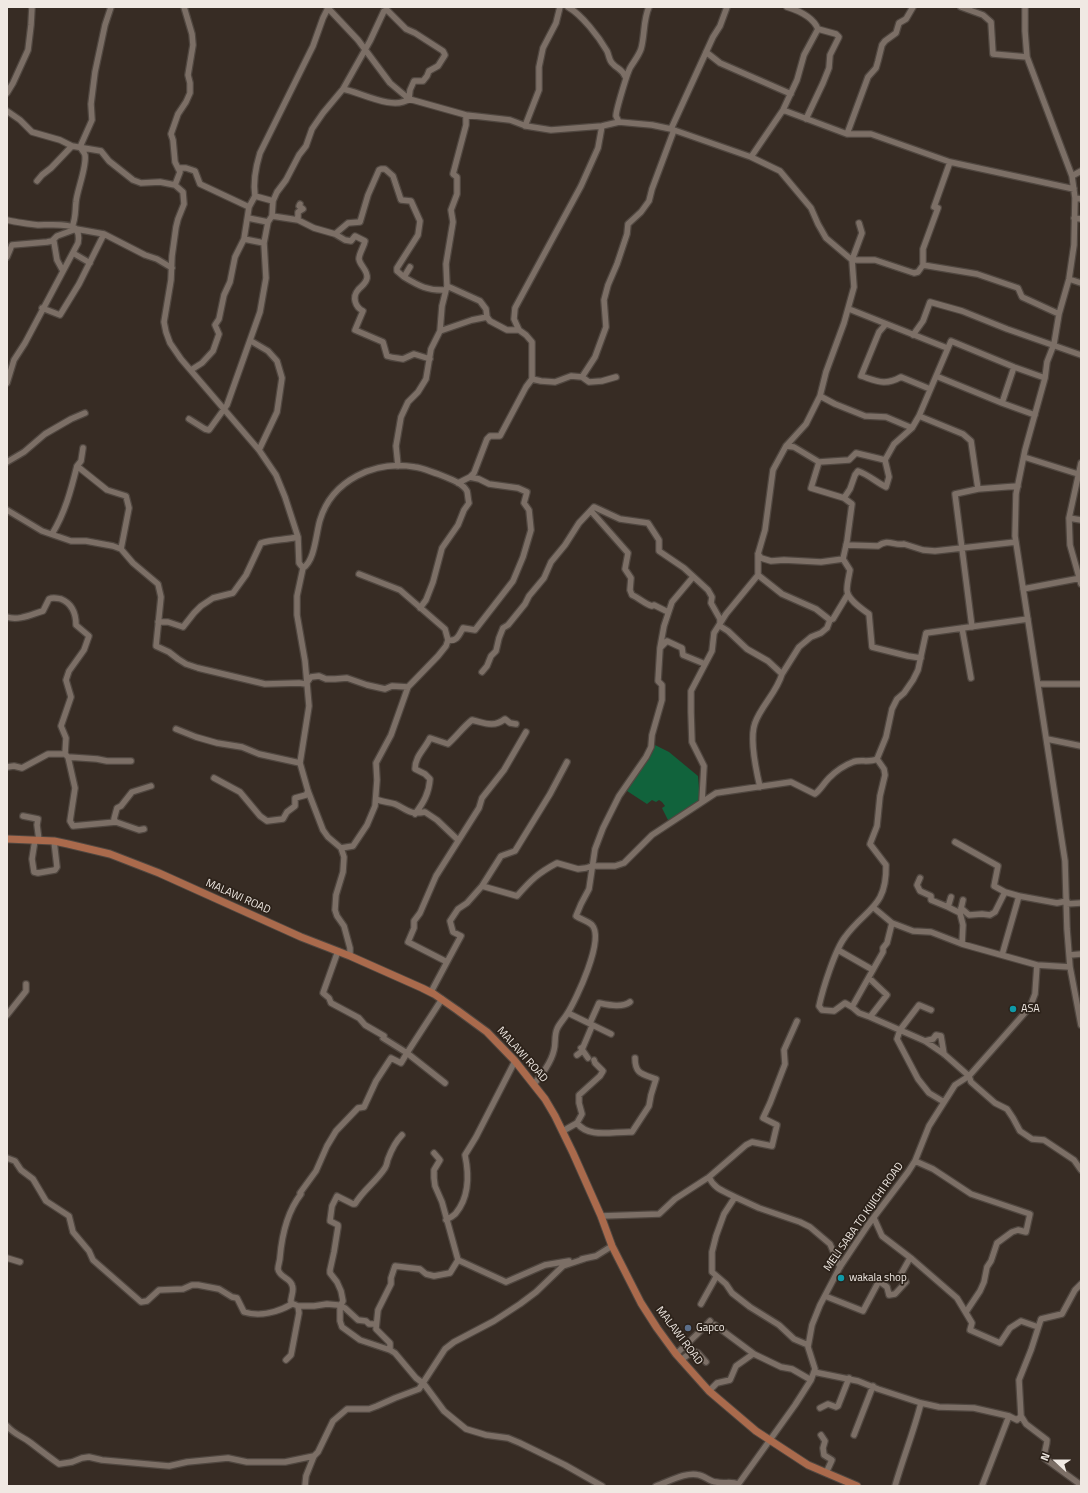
<!DOCTYPE html>
<html>
<head>
<meta charset="utf-8">
<style>
	body { margin:0 }
	#map { position:relative; width:1088px; height:1493px; overflow:hidden; background:#372c24; font-family:"Titillium Web",sans-serif }
	canvas { display:block }
	.frame { position:absolute; inset:0; border:8px solid #f0e9e3; pointer-events:none }
	.north { position:absolute; left:1036px; top:1441px; width:40px; height:40px; -webkit-text-stroke:3px #2c221a; paint-order:stroke; rotate:291deg; font-size:11px; font-weight:700; line-height:16px; text-align:center; color:#f0e9e3 }
	.north::after { content:''; display:block; margin:auto; width:14px; height:18px; background:#f0e9e3; clip-path:polygon(50% 0,100% 100%,50% 72%,0 100%) }
</style>
</head>
<body>
<div id="map">
<canvas width="1088" height="1493"></canvas>
<div class="frame"></div>
<div class="north">N</div>
</div>
<script>
const c = document.querySelector('canvas').getContext('2d');
c.lineJoin = 'round';
function fillPath(path, color) {
  c.fillStyle = color;
  c.fill(path, 'evenodd');
}
function strokePath(path, color, width, dash) {
  c.strokeStyle = color;
  c.lineWidth = width;
  c.lineCap = dash ? 'butt' : 'round';
  c.setLineDash(dash || []);
  c.stroke(path);
}
function write(font, color, halo, rows, align = 'center') {
  c.font = font + ' "Titillium Web",sans-serif';
  c.lineWidth = 3.5;
  c.setLineDash([]);
  c.textBaseline = 'middle';
  c.strokeStyle = halo;
  c.fillStyle = color;
  for (const [text, x, y, turn = 0] of rows) {
    c.save();
    c.translate(x, y);
    c.rotate((+turn || 0) * Math.PI / 180);
    c.textAlign = isNaN(turn) ? turn : align;
    if (halo) c.strokeText(text, 0, 0);
    c.fillText(text, 0, 0);
    c.restore();
  }
}
fillPath(new Path2D(`
	M655,745L669,752L698,776L700,800L669,822L662,808L665,806L662,802L659,800L656,802L652,800L647,804L624,789Z`), '#11633c');
const minor = new Path2D(`
	M327,7L358,40L390,83L409,99L466,115L510,120L526,126L551,130L602,126L619,122L652,125L671,129L751,157L783,110L797,80L804,55L818,29C813,17 800,11 787,7
	M568,7C582,15 599,37 607,51C609,55 609,60 612,63C618,70 622,68 626,78
	M961,7L983,15L991,22L993,54L1027,57
	M1025,7V31L1027,57L1072,176L1075,198L1074,245L1069,279L1059,314L1054,344L1047,362L1045,378L1025,450L1016,494L1015,536L1065,861L1067,929L1070,967L1081,1025
	M706,52L720,63L791,94
	M7,93L13,83L28,50L31,25L32,7
	M783,110L847,134L868,77L876,68L878,61L882,45L885,41L896,33L899,23L906,19L913,7
	M7,111L20,120L32,132L60,140L72,146L101,151L109,161L133,180L141,183L160,182L175,185L183,192L184,204L178,219L176,227L172,256L171,280L164,322L166,332L170,343L181,359L259,450L276,475L285,497L298,537L299,563L303,568L297,596V615L305,661L309,706L300,763L308,791L323,830L328,837L341,848L344,857L343,872L336,895L335,910L337,916L344,926L350,948V956
	M806,119L823,83L829,68L830,55L839,37L836,34L818,29
	M619,122C618,120 617,118 616,116C616,110 627,74 630,68C634,61 638,57 641,49C645,35 643,20 649,7
	M525,126L539,90V67L543,48L556,23L560,7
	M671,129L713,37L720,26L727,7
	M847,134H871L950,162L1074,189
	M751,157L780,171L811,208L818,224L826,238L852,260H875L914,273L918,272L923,265
	M950,162L934,207L938,208L923,249V265L977,274L1018,288L1022,297L1059,314
	M178,168H186L195,171L200,184L249,207L255,196
	M1072,176L1081,171
	M37,181L42,175L51,168L72,146
	M175,185L180,172L175,162L173,140L171,134L178,114L186,102L190,93V83L188,75L193,45L192,34L184,7
	M1075,198L1081,199
	M273,201L277,192L286,180L299,155L306,146L312,129L323,113L343,89L370,41L384,11L387,10L406,29L415,33L443,51L445,55L438,66L429,71L427,76L423,81H414L410,90L409,99C393,111 360,92 343,89
	M272,216L298,220L314,228L335,234L345,240L351,241L355,236L365,241C364,247 359,253 359,259C360,266 368,270 367,278C366,284 361,286 358,290C352,297 355,307 363,311L355,330L383,342L387,356C393,358 397,358 403,359L414,354L430,359
	M248,218L268,222
	M1074,218L1081,219
	M7,220C14,222 30,224 38,225C47,225 68,223 75,228C79,232 79,238 78,243L25,343L14,360L7,383
	M298,220V212L303,209L299,206L300,204
	M72,227C76,218 75,211 76,202C77,190 87,167 85,155C84,152 81,149 80,147L92,120L91,104L95,72L105,25L111,7
	M335,234L348,223L360,222L368,195L379,170L381,169H385L393,176L401,200L411,201L420,221L418,235L397,268V271L404,277L410,267
	M244,239L249,207
	M52,241L54,242L57,260L63,271
	M73,253L90,263
	M7,257L12,245L47,242L52,241L57,236L76,229L104,234L145,255L157,259L172,268
	M404,277C419,286 428,291 446,290
	M1069,279L1081,283
	M447,286L480,301L486,309L487,317L490,321L507,330H519L526,335L532,342V379L541,381L555,382L571,376L582,377L589,382L602,381L616,377
	M42,308L60,315L79,284L104,234
	M849,309L947,348
	M886,324L879,332L861,376C877,381 885,386 901,377L930,389
	M519,330L514,319L515,308L581,186L598,148L602,126
	M440,331L472,320L487,317
	M913,335L923,321L930,302L962,311L1007,329L1081,355
	M251,341L268,351L277,361L282,378L277,412L259,450
	M191,370L202,363L213,351L219,334L215,325L219,319L224,295L230,282L235,257L244,239L264,243
	M936,376L1002,403L1035,415
	M582,377L595,357L606,327L604,300L608,285L617,264L627,234L628,224L641,212L649,201L652,189L674,130
	M820,396L835,404L865,416L886,417L912,428
	M1002,403L1014,367
	M189,419L205,429L209,430L227,405L260,312L266,278L264,243L268,222L272,216L273,201L255,196C253,182 256,166 260,153L313,46L323,18L328,8
	M786,446L794,447L819,462L811,488L844,498L852,504L847,541L843,559L850,570C849,576 847,583 847,590C847,599 862,609 869,614L872,647L908,656L921,658
	M1024,457L1078,474
	M7,462L24,452L45,434L71,419L85,413
	M819,462L849,460L856,453L885,460L894,444L912,428L919,416
	M1081,463L1069,518L1070,545L1081,584
	M77,466L107,490L126,496L129,508L121,549L133,563L158,584L161,597L156,646L169,652L178,659L186,664L198,668L265,684L299,683L306,684L311,677L319,676L326,679H335L347,678L367,685L385,689L392,686L408,687
	M398,466L396,446L401,417L408,402L418,392L426,379L431,349L440,331L442,306L447,286L446,264L453,222L451,210L457,194V177L453,174L466,125V115
	M470,477L474,473L487,439L490,436H500L526,387L532,379
	M978,489L971,441L963,434L919,416L951,341L1014,367L1045,378
	M844,498L850,489L855,475L858,471C869,475 876,482 886,487L889,477L885,460
	M7,510L42,531L71,541H86L113,546L121,549
	M591,511L628,553L625,569L631,578L630,590L632,595C639,598 645,604 652,606L654,605L668,612
	M1069,518L1081,520
	M52,534C65,513 71,490 77,466L81,461L83,448
	M846,545L878,546C888,538 894,546 904,544L923,550L935,551L1016,542
	M758,554L761,558L771,561L784,560L821,562L843,559
	M303,568C315,561 316,533 320,520C332,480 375,460 415,467C423,468 431,472 438,474C447,478 462,482 467,491C468,495 468,500 469,503L464,510L458,525L442,548L433,582L426,600L420,608
	M359,574L400,590L445,629L448,640
	M758,575L782,594L816,609L830,620
	M1023,589L1081,578
	M7,617C19,621 32,614 43,611L49,599C53,597 56,598 61,599C73,604 76,614 76,625L89,636L84,650L69,671L66,680L71,697L61,726L66,738L65,754
	M158,622H168L183,627L194,613L201,606L213,598L233,593L246,575L261,543C273,539 285,540 298,537
	M972,627L955,494L978,489L1018,486
	M962,628L971,678
	M660,648L664,626L672,602L693,577
	M482,672L487,666L491,656L496,651L499,638L503,628L508,625L525,604L529,596L544,578L551,562L565,545L579,523L594,507L620,519L648,523L659,540V551L684,568L708,590L712,597L711,603L720,619V626L728,631L747,649L768,661L782,674L799,647L811,637L821,633L827,628L830,620L833,619L848,594
	M1038,684H1081
	M176,729L196,737L217,743L242,747L259,754L300,763
	M1047,739L1081,746
	M68,757L97,759L107,761H131
	M7,767L14,766L22,768L48,754H65L68,757L75,788L70,821L73,826L116,822L139,830L144,829
	M214,778L240,792L260,816L267,821L283,819L287,812L295,806V798L306,795L308,791
	M760,787C756,770 749,739 755,723C761,706 777,692 782,674
	M376,799C382,802 388,802 395,804C408,810 409,815 425,812L437,820L458,840
	M702,801L704,766L692,742L691,712V691L712,651L714,633L726,614L758,575V554L765,530L773,470L786,446L806,424L820,396L826,372L844,323L854,287L852,260L862,233L859,223
	M415,814C424,802 429,793 430,779L425,774L415,769C415,756 425,749 430,738L448,744C457,736 463,727 472,720C485,723 493,728 505,719L510,723L516,724
	M23,816L38,819L37,825L39,840
	M116,822L114,819L117,808L121,806L132,792L151,786
	M35,840L32,859L34,872L38,873L55,870L57,867L54,841
	M955,842L998,866L994,886L1005,892L1019,896L1002,955
	M341,848L353,846L367,825L375,806L377,780L376,763L391,735L408,687L438,656L446,646L448,640C457,642 459,635 463,628L475,630L513,581L523,557L531,530L529,510L524,503L527,492L518,488L489,484L479,479L470,477L458,483
	M920,878L917,885L920,891L931,896V900L948,907
	M482,886L517,896C531,880 538,873 557,863L578,869L586,868L592,866H615L624,863L652,835L716,793L791,782L815,794C821,789 824,783 829,778C835,772 845,765 853,762C860,759 869,763 877,759
	M1019,896L1057,903L1067,901
	M951,897L948,907L960,913
	M1066,904L1081,903
	M874,908L892,923L913,931L931,932L962,944L1037,965L1070,967
	M961,908L969,915L982,914L990,915L995,912L1005,892
	M962,944L963,925L960,913L963,900
	M838,950L873,970
	M1070,955L1081,954
	M447,962L461,936L453,932L450,921L458,909L467,903L482,886L501,856L515,851L550,794L567,762
	M869,978L887,995L870,1017L859,1013L852,1007L845,1003L834,1011L822,1010L819,1006C823,988 835,950 845,937C866,908 887,908 886,865L870,844L877,826L880,796L885,775L884,769L877,759L886,737L892,709L897,699L904,693L913,680L918,670L926,633L1028,619
	M431,992L447,962L408,942L414,928V921L420,913L436,876L479,808L482,798L504,770L526,732
	M442,999L407,1053L445,1083
	M852,1007L883,952V948L887,943L892,923
	M931,1010L919,1005L900,1030L897,1039L918,1079L929,1093L944,1102
	M568,1013L611,1034
	M7,1015L26,991V984
	M870,1017L925,1041L944,1054L969,1076L971,1082L995,1103L1007,1109L1013,1118L1020,1131L1032,1139L1044,1140L1074,1160L1081,1170
	M590,1023L599,1003C609,1005 622,1008 630,1002
	M925,1041L933,1039L936,1035L941,1036L944,1054
	M581,1048L588,1058
	M577,1055L581,1052L592,1026
	M534,1084C542,1074 551,1063 554,1050C556,1043 554,1036 557,1029C559,1024 564,1019 567,1014C576,1000 605,939 592,925C588,921 580,919 576,916L581,904L589,889L595,849L603,828L619,796L646,757L651,747L652,735L662,700V685L658,681L660,648L667,641L682,648L683,655L705,664
	M577,1123L582,1114L579,1103V1095L600,1076L603,1071L595,1063L594,1060
	M563,1131L577,1123C589,1139 614,1131 632,1132L649,1106L651,1095L656,1079C642,1074 635,1074 635,1058
	M402,1135C396,1141 391,1151 388,1159C387,1162 387,1165 385,1168C376,1182 363,1190 355,1204H353L337,1196L332,1206L330,1221L338,1225V1227L334,1252L330,1270V1273L337,1282L341,1291L343,1301L340,1306V1321L342,1327L360,1340L390,1350L395,1353L416,1378L424,1384L444,1411L466,1429L486,1435L508,1438L520,1443L565,1465L602,1486
	M434,1153L440,1160L434,1170V1178L435,1186L442,1202L458,1260L506,1282L545,1265L569,1261
	M7,1158L15,1161L21,1170L33,1179L46,1201L69,1216L73,1232L89,1251L93,1260L141,1302L147,1301L159,1290L183,1289L192,1285H198L219,1289L232,1297L237,1298L244,1312C260,1317 278,1312 292,1304
	M915,1161L933,1169L971,1194L1030,1214L1026,1232L1018,1230L1012,1232L997,1243L991,1261L987,1267L984,1282L980,1291L966,1312
	M709,1177C714,1189 724,1191 735,1197L724,1214L716,1236L712,1252V1272L726,1284L732,1293L750,1307L779,1325L794,1339L808,1345
	M735,1197L759,1208L800,1222L810,1227L830,1244L840,1267
	M601,1216L659,1214L675,1199L709,1177L746,1145L752,1142L772,1146L777,1125L763,1118L770,1103L785,1064L784,1050L797,1021
	M874,1218L882,1236L912,1259L957,1298L972,1323L970,1330L1000,1343L1010,1328L1021,1321L1038,1327
	M446,1220C449,1218 454,1216 456,1213C469,1197 469,1174 465,1155L476,1137L515,1061
	M7,1258L20,1262
	M582,1259L596,1256L612,1246
	M825,1296L863,1311L879,1281L887,1287L889,1295L895,1294L906,1282L901,1274L910,1258
	M701,1304L716,1277
	M298,1306H314L327,1304L338,1305L345,1308L358,1320L366,1321L369,1324H376
	M715,1325L754,1354L781,1367L792,1369L811,1380
	M390,1350V1343L376,1329L378,1310L391,1284V1278L395,1266L420,1269L426,1274L434,1276L450,1273L458,1260
	M676,1354C688,1343 699,1333 710,1321
	M286,1360L291,1355L292,1350L299,1313L298,1306L291,1303C290,1297 295,1291 292,1285C290,1278 279,1277 278,1269C278,1265 280,1261 280,1257C282,1234 287,1212 301,1194L300,1193L316,1171L327,1146L336,1131L358,1108L364,1107L376,1081L391,1058L401,1063L407,1053L383,1038L384,1036L365,1025L359,1018L331,1003L329,998L323,993L338,951
	M681,1360L693,1351L698,1353L706,1362
	M814,1372L858,1381L878,1389L921,1403L939,1407L974,1408L1009,1416L1017,1420L1021,1416L1026,1424L1047,1440C1047,1446 1044,1451 1044,1458L1081,1485
	M709,1391L717,1383L730,1380L736,1366L753,1354
	M820,1408L828,1404L836,1407L838,1406L849,1378
	M1021,1416L1019,1380L1031,1350L1041,1319L1062,1314L1075,1290L1081,1284
	M7,1426C15,1435 22,1436 31,1443C40,1450 49,1457 59,1464L72,1462L82,1458L89,1457L102,1460L169,1466L187,1462L228,1458L247,1462H285L314,1456
	M821,1435L825,1441L823,1448L824,1455L832,1460L826,1473
	M854,1435L873,1386
	M305,1486L306,1476L314,1456L318,1452L333,1421L347,1409H369L377,1406L395,1398L419,1389L445,1349L454,1342L494,1321L520,1304L536,1292L563,1266L584,1259
	M656,1486C668,1482 687,1471 699,1475C705,1476 710,1482 716,1482C724,1484 731,1481 738,1484
	M737,1486L795,1405L811,1380L815,1369L808,1347L812,1325L820,1305L840,1267L868,1225L908,1172L915,1161L929,1126L955,1085L969,1076L1030,1007L1035,994L1037,965
	M895,1486C903,1458 914,1431 921,1403
	M982,1486L1009,1416`);
const major = new Path2D(`
	M7,839L54,841L68,844L110,854L159,873L301,937L350,956L422,988L434,994L457,1010L487,1032L515,1061L545,1099L555,1116L573,1153L601,1216L612,1246L641,1303L657,1328L676,1354L709,1391L756,1431L808,1465L857,1486`);
strokePath(minor, '#504740', 8);
strokePath(major, '#504740', 9);
strokePath(minor, '#7c6f66', 5.5);
strokePath(major, '#aa6a4c', 7);
for (const [x, y, r, color] of [
	[1013,1009,4,"#0f9aa8"],
	[841,1278,4,"#0f9aa8"],
	[688,1328,4,"#5c6f8a"]
]) {
  const dot = new Path2D();
  dot.arc(x, y, r, 0, 2 * Math.PI);
  c.fillStyle = color;
  c.fill(dot);
  strokePath(dot, '#2c221a', 1.5);
}
write('11px', '#f0e9e3', '#2c221a', [
	["MALAWI ROAD",238,897,24],
	["MALAWI ROAD",522,1055,48],
	["MELI SABA TO KIJICHI ROAD",864,1217,-55],
	["MALAWI ROAD",679,1336,53]
]);
write('11px', '#f0e9e3', '#2c221a', [
	["ASA",1021,1009],
	["wakala shop",849,1278],
	["Gapco",696,1328]
], 'left');
</script>
</body>
</html>
